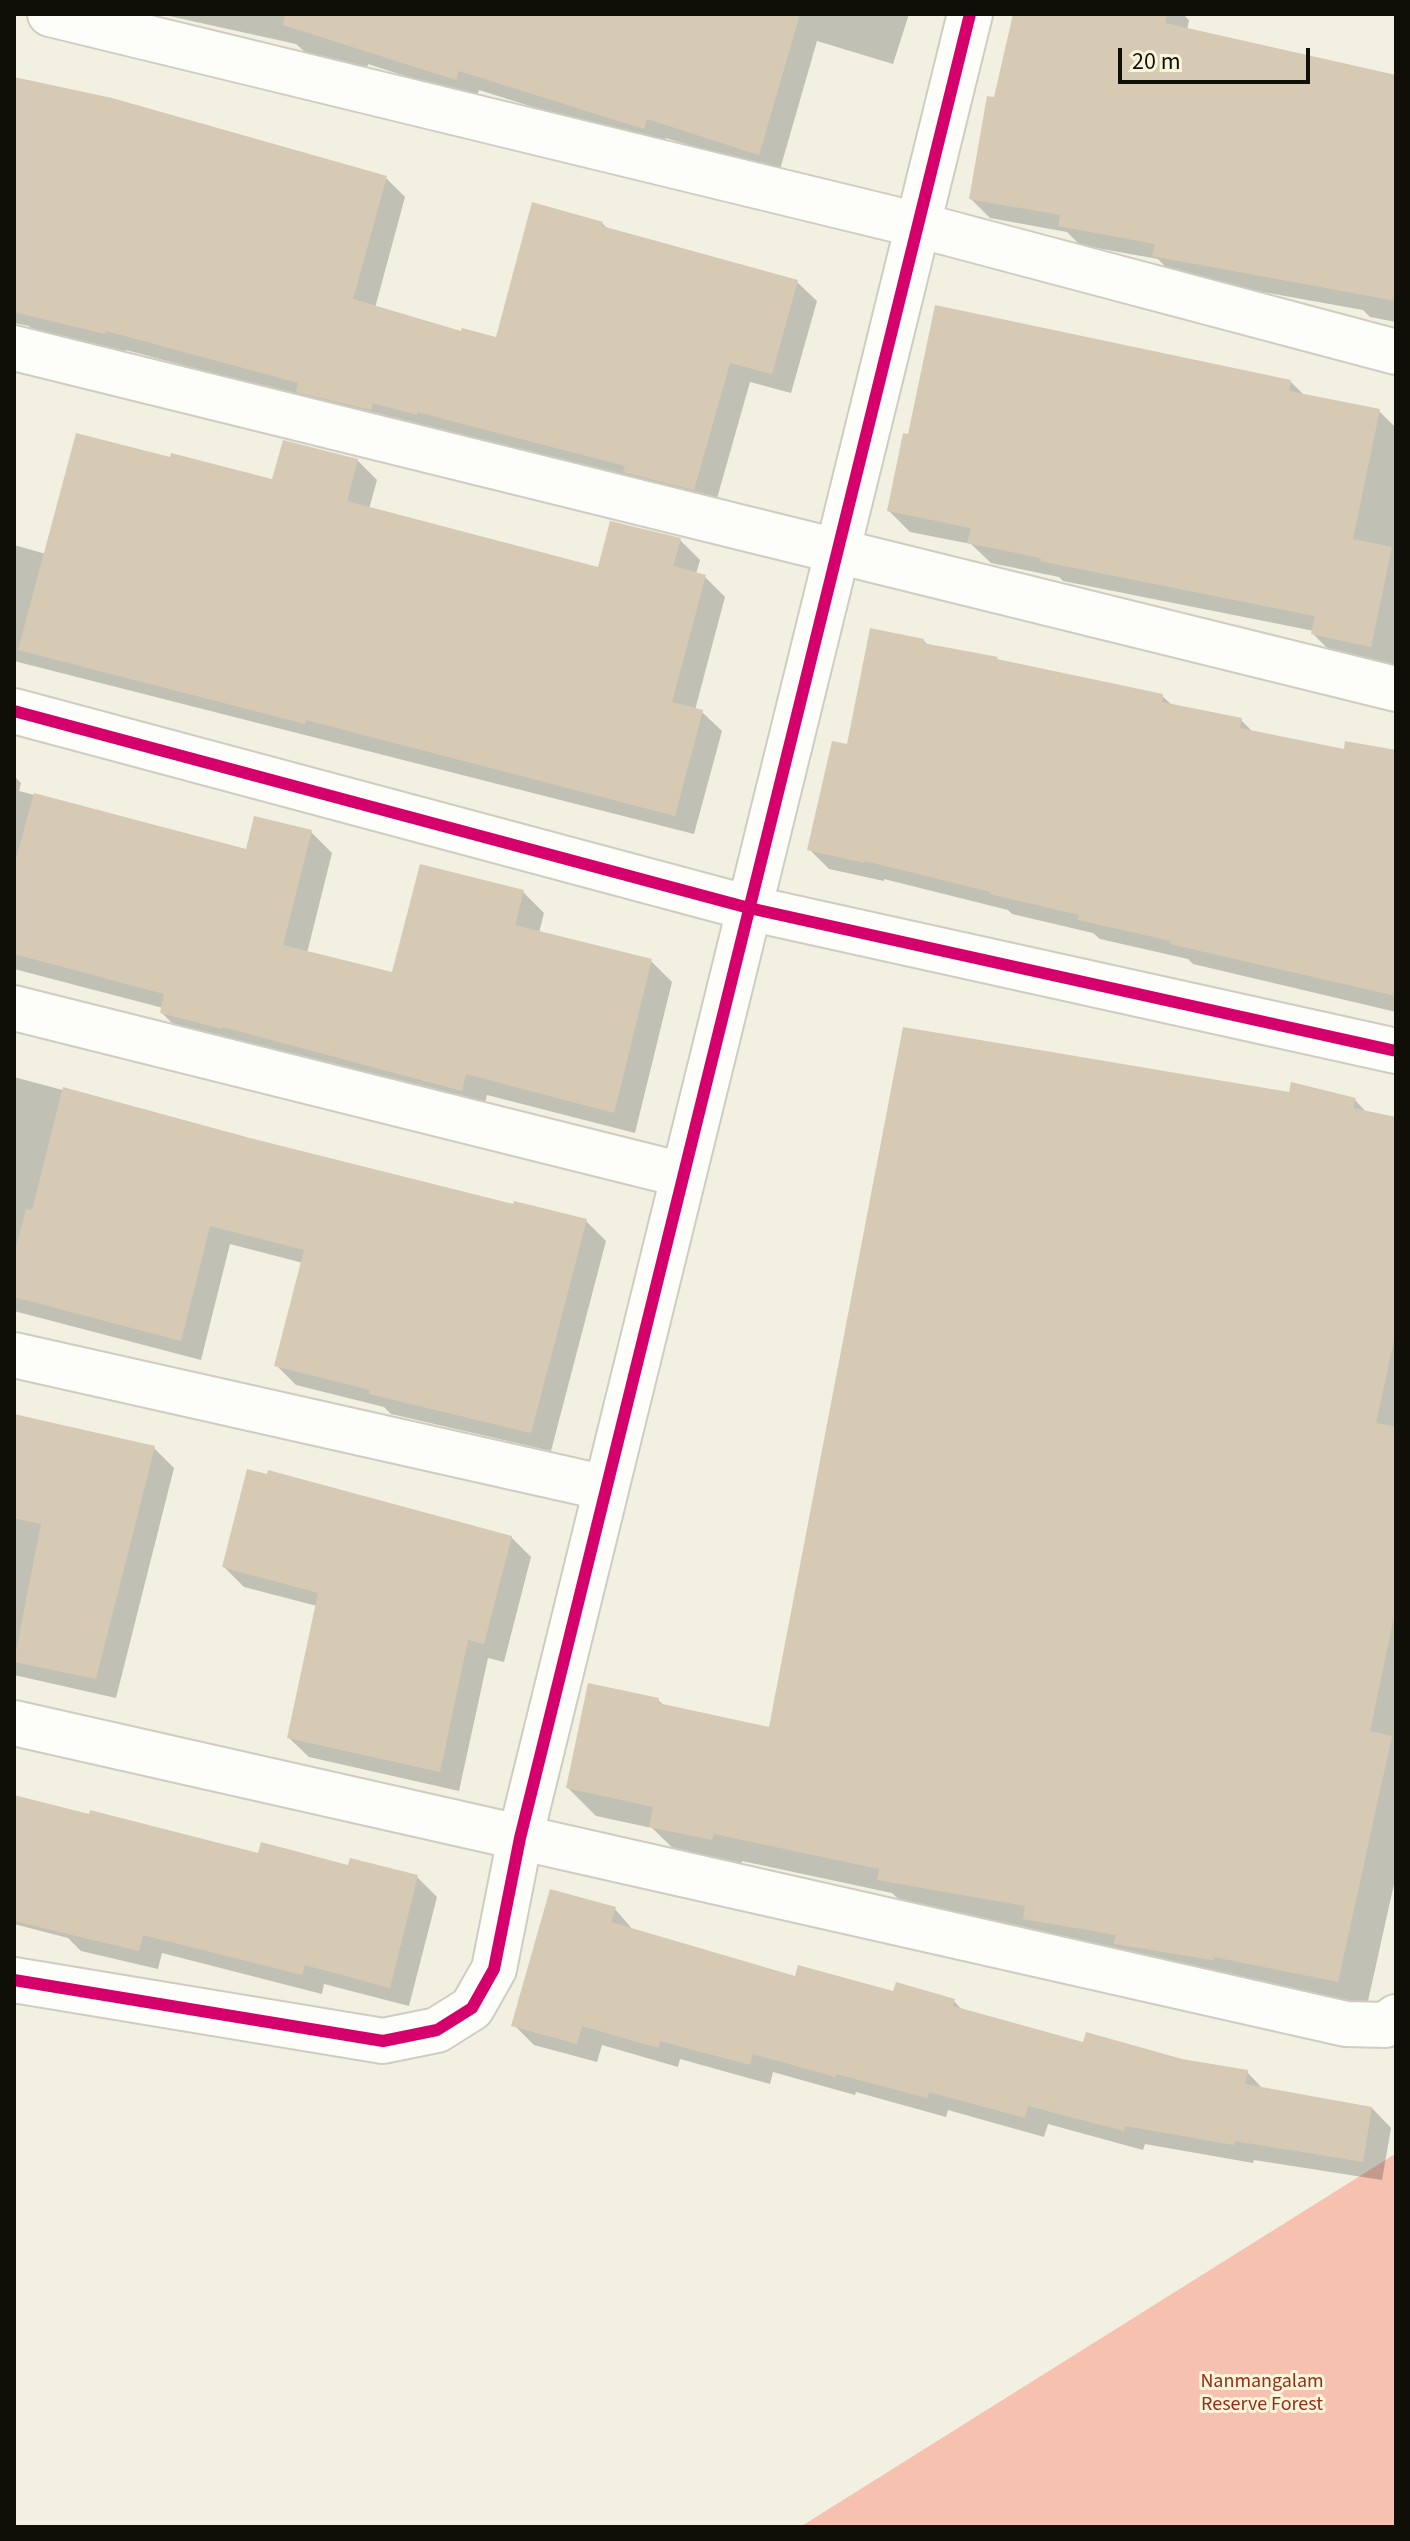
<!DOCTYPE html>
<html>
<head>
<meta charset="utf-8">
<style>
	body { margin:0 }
	#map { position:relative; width:1410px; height:2541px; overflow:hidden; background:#f2f0e1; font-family:"Source Sans 3",sans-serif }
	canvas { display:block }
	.frame { position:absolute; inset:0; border:16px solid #100f07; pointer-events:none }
	.scale { position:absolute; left:1118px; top:48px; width:192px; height:36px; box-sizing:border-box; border:4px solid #100f07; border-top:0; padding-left:10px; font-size:24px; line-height:28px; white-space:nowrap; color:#100f07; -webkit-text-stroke:6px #f8f5db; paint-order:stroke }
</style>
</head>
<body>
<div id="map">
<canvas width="1410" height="2541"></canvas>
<div class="frame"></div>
<div class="scale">20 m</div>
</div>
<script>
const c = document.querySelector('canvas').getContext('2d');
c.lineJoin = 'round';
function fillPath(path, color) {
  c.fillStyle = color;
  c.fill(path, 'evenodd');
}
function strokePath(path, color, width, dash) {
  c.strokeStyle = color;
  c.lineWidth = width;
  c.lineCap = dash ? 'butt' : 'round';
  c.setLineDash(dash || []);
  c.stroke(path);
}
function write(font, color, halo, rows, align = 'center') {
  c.font = font + ' "Source Sans 3",sans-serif';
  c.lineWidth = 6;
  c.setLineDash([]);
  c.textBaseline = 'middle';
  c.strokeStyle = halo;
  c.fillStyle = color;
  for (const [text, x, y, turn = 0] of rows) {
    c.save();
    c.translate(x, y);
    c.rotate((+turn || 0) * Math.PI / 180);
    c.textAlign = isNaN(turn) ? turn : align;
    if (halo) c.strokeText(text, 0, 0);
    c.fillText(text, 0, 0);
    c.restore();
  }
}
fillPath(new Path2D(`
	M1396,2152V2527H800L1395,2154Z`), '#f6c1af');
fillPath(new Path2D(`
	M160,14H909L893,64L817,41L779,173L666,138L663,148L479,90L476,99L368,64L366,73L307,54L296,44Z
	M1015,14H1183L1189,20L1187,30L1394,76L1396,68V322L1370,317L1363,310L1174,276L1158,259L1080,245L1067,232L990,218L971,199Z
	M14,79L386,178L405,197L375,308L462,333L497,339L602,223L608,229L797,282L817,301L791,393L750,382L714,509L249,383L126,350L125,353L34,331L29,326L14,323Z
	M1290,381L1305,396L1379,411L1396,428V668L1334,655L1313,634L1314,631L1063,581L1059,577L991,563L971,544L910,532L889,511Z
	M357,460L377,480L369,509L599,570L680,540L700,560L696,574L705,577L725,597L695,710L702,712L722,731L694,834L14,661V545L46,554L273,482Z
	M923,640L929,646L997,659L1000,662L1162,696L1173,706L1241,720L1254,733L1345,752L1396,753V1012L1193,964L1188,959L1100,939L1093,933L1012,914L1008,910L884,879V881L829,869L809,849L848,746Z
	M14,776L21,783L19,791L248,851L311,832L332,853L307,953L394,974L523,892L544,913L539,933L651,961L672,982L635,1133L487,1095L483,1111L183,1034L162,1013L163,1008L14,969Z
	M14,1077L249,1140L514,1206L586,1221L606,1241L551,1451L391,1414L384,1407L296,1385L276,1365L303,1263L230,1244L201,1360L14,1311Z
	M1290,1094L1355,1100L1368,1114L1396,1120V1875L1366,2010L1053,1947L1037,1931L908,1908L892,1893L742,1861L741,1868L680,1855L652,1828L596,1816L568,1788L658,1700L665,1706L770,1729Z
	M14,1415L154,1448L174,1468L116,1698L14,1675Z
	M511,1537L531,1557L504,1662L488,1658L459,1791L309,1757L289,1738L317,1606L244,1587L224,1567Z
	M14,1796L259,1856L417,1877L437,1897L409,2006L324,1984L322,1994L162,1953L158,1969L81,1951L68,1938L14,1924Z
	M615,1909L634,1931L796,1978L954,2001L963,2011L1085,2044L1247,2072L1264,2090L1372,2108L1391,2128L1382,2180L1254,2160L1253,2163L1145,2144L1143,2150L1048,2124L1044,2137L948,2110L946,2117L856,2092L855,2095L773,2072L770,2084L680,2059L678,2067L602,2045L597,2062L534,2045L514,2025Z`), '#0003');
fillPath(new Path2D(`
	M285,14H800L759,155L647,119L644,129L459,71L456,80L283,25Z
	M1013,14H1167L1165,23L1396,75V301L1152,256L1155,244L1058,226L1060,215L969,199L987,96L994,97Z
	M14,77L112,98L387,176L353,299L461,331L462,328L496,337L532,202L603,222L602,226L798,280L772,374L730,363L694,490L623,472L625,466L417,412V415L373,403L371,410L296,392L298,383L273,376L106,331L105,334L14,312Z
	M935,305L1291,380L1289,391L1380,409L1353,539L1392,547L1371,647L1311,634L1315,616L1040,561L1041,558L967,543L971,528L887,511L903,433L908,434Z
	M76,433L170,457L171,453L272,479L283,440L358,459L347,501L598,567L610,521L681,538L673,566L706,575L672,702L703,710L675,816L306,720L305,724L18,650Z
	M870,628L924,639L923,643L998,657L997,659L1163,694L1162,702L1242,718L1240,728L1344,749L1345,741L1396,750V996L1170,944L1171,941L1078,920L1079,915L990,894L991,892L865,861L864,863L807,850L832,741L847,744Z
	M34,793L246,849L254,816L312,830L283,945L392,972L420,864L524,890L515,925L652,959L614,1113L466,1074L462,1091L223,1027L222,1029L160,1013L164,994L14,954V866Z
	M903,1027L1289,1092L1291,1082L1356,1098L1353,1108L1396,1117V1331L1376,1423L1396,1427V1607L1370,1731L1392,1736L1338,1982L1214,1957L1213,1960L1114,1944L1116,1935L1023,1919L1025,1906L877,1880L879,1869L714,1834L712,1840L649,1827L653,1807L566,1788L588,1683L659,1698L658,1703L769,1727Z
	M63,1087L250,1138L513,1204L514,1201L587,1219L531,1433L369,1394L370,1390L274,1366L304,1250L210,1226L181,1341L14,1297V1255L26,1209L32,1210Z
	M14,1414L155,1446L96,1679L14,1662L41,1524L14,1518Z
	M247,1469L267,1474L268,1470L512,1536L484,1644L468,1640L440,1772L287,1738L318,1593L222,1567Z
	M14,1795L89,1814L90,1810L258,1853L261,1842L348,1865L350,1858L418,1875L390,1988L305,1965L302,1975L143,1935L139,1951L14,1921Z
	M550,1889L616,1907L611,1922L795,1976L798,1965L893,1991L896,1982L955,1999L953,2006L1083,2042L1086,2032L1182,2059L1248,2070L1245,2084L1372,2107L1363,2162L1235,2141L1234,2145L1125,2126L1124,2131L1028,2106L1025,2118L929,2092L927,2098L836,2074L835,2077L753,2054L750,2065L660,2041L658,2048L582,2026L577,2044L511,2026Z`), '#d7cab4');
const minor = new Path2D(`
	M50,14L918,225L1396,352
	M14,348L1396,689
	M14,711L749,908L1396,1051
	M14,1008L683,1175
	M14,1355L606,1488
	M14,1723L1346,2024L1385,2025L1396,2017
	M14,1980L383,2041L437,2030L472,2008L494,1969L520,1838L970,14`);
strokePath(minor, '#cfcdc2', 48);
strokePath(minor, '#fdfdfa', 44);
strokePath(new Path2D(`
	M14,711L749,908L1396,1051
	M14,1980L383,2041L437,2030L472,2008L494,1969L520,1838L970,14`), '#d6006c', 12);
write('20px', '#992c16', '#f8f5db', [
	["Nanmangalam",1262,2383],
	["Reserve Forest",1262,2406]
]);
</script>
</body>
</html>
